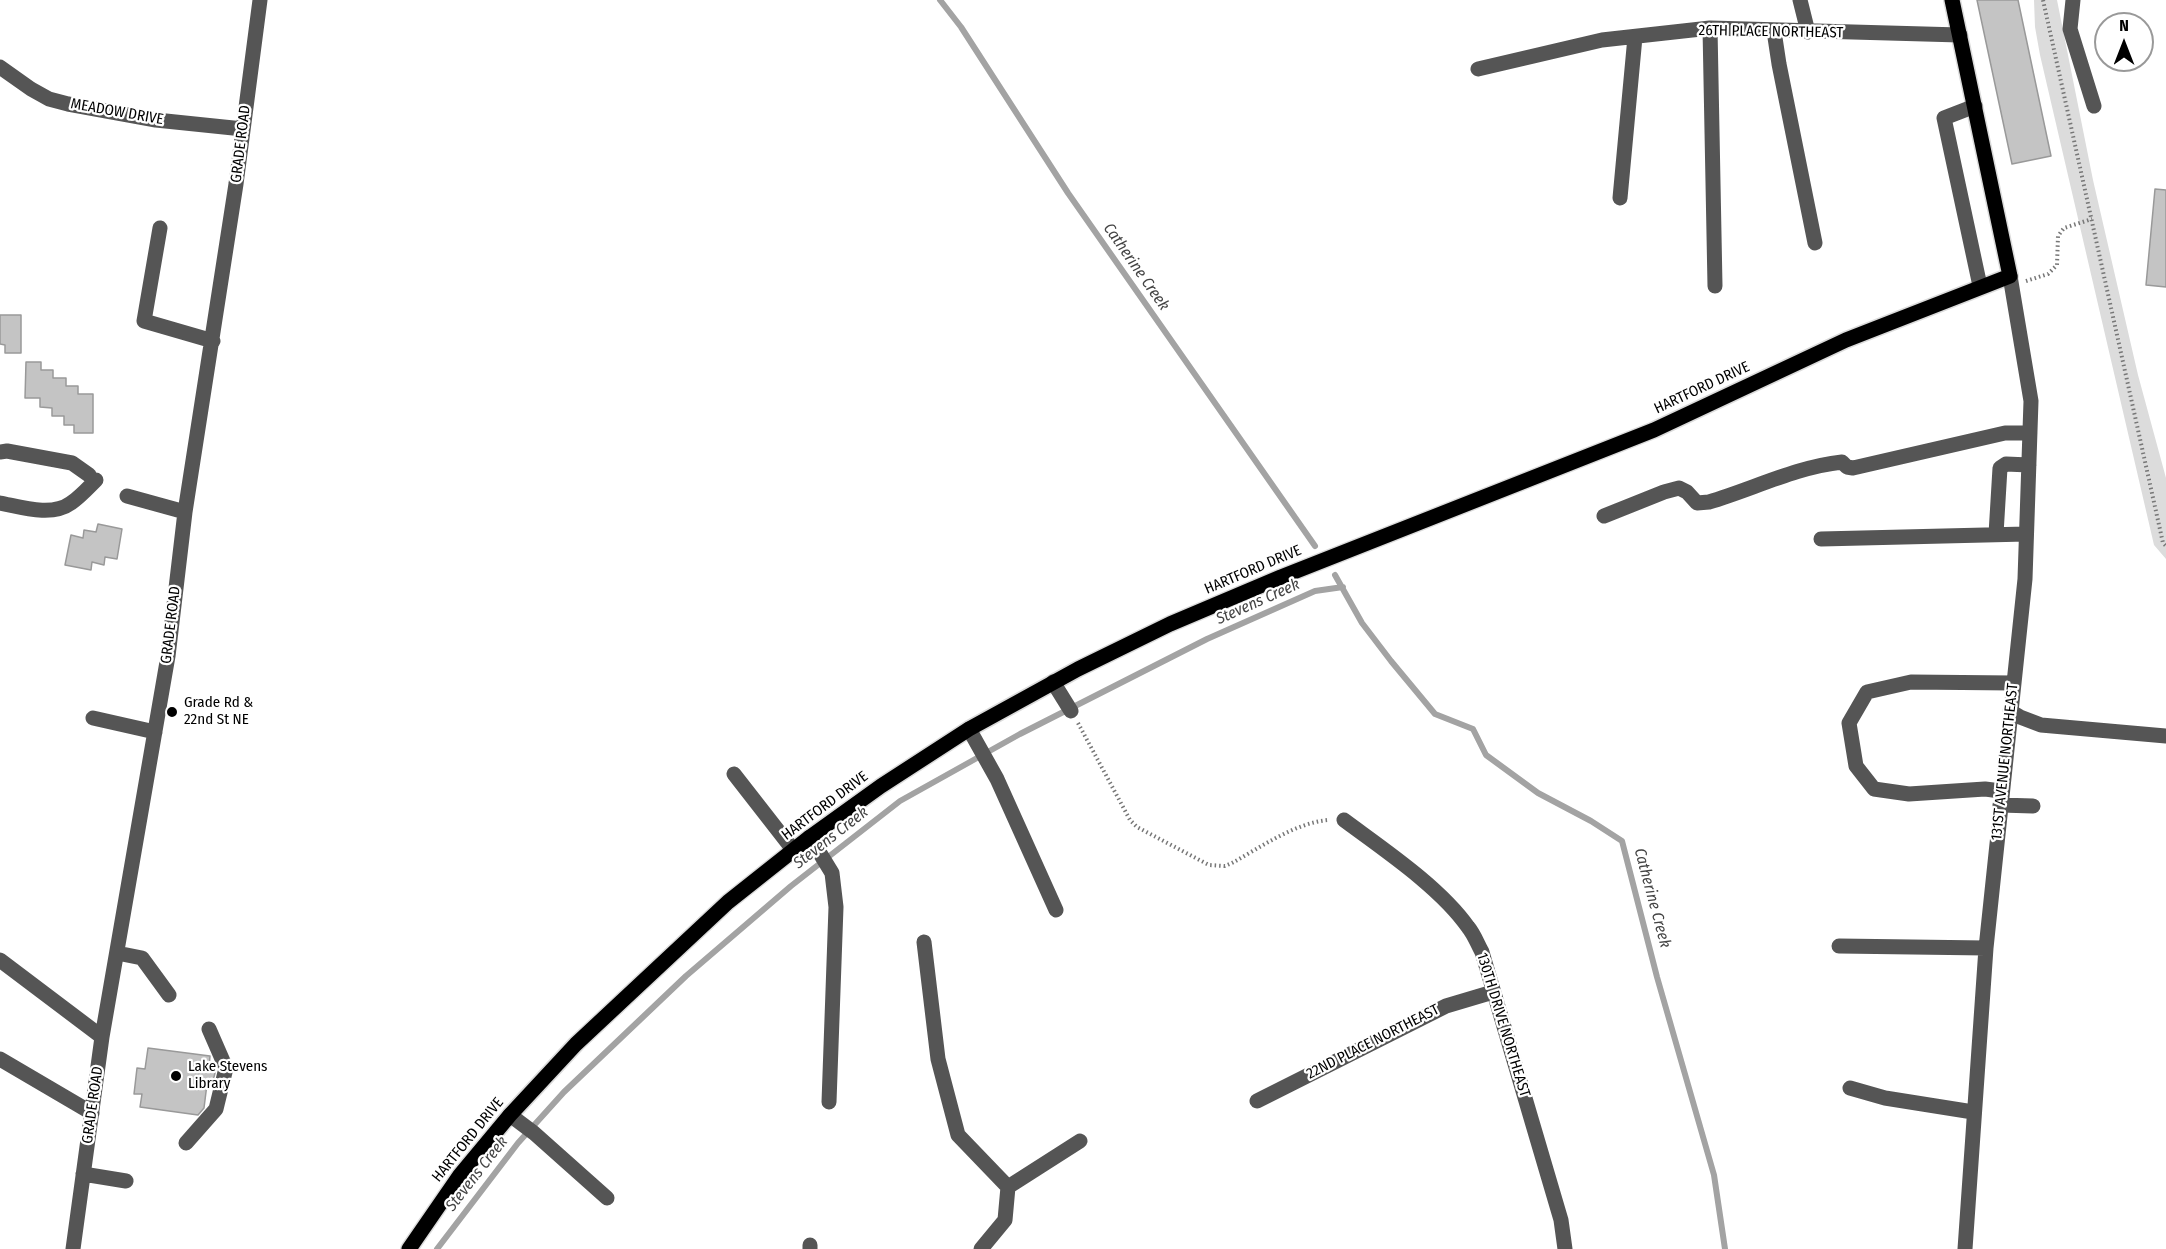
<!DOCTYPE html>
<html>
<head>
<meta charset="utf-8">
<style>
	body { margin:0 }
	#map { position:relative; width:2166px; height:1249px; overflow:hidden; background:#fff; font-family:"Fira Sans Condensed",sans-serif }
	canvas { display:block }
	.north { position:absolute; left:2094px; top:12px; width:60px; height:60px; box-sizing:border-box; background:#fff; border:2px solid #999; border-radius:50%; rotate:0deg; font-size:16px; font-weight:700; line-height:24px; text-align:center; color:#000 }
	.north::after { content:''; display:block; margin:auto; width:21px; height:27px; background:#000; clip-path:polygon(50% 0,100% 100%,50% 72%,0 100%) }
</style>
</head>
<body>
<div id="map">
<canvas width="2166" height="1249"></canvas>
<div class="north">N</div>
</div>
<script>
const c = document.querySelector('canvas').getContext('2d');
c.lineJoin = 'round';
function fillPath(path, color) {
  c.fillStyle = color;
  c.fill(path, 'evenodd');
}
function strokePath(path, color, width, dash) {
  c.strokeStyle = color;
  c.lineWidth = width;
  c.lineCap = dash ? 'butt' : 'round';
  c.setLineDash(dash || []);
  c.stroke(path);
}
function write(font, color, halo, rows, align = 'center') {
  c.font = font + ' "Fira Sans Condensed",sans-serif';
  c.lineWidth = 4.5;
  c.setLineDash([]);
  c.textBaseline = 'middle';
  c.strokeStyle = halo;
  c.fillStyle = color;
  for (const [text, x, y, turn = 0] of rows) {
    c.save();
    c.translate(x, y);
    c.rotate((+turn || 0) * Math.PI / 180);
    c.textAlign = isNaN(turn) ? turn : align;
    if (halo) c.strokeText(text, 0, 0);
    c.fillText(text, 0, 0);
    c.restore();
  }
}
fillPath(new Path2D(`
	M2034,0H2057L2093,180L2138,375L2166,478V559L2154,545L2040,55L2035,27Z`), '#dcdcdc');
strokePath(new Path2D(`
	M940,0L961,27L1068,193L1315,546
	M1335,575L1362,623L1391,661L1435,714L1473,729L1486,755L1538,793L1591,821L1622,841L1657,977L1714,1175L1725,1249
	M437,1249L518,1143L564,1092L686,976L791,886L900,801L1020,734L1207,639L1315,591L1343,587`), '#a3a3a3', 6);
const building = new Path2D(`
	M1977,0H2018L2051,156L2012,164Z
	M2155,189L2166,190V287L2146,285Z
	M0,315H21V353H5V345L0,344Z
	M26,362H41V370H53V378H66V386H78V394H93V433H74V425H64V416H52V408L40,407V398H25Z
	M98,524L122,529L117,559L105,557L104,565L92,562L91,570L65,565L71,535L83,538L84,530L96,532Z
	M148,1048L210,1056L209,1067L216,1069L212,1085L207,1084L204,1108L198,1115L140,1107L142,1094H134L137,1068L145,1069Z`);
fillPath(building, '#c4c4c4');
strokePath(building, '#999', 1.5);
const major = new Path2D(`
	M409,1249L460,1175L510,1115L576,1044L728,902L810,837L881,786L969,729L1078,669L1170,624L1281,577L1654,430L1846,340L2010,276L1952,0`);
strokePath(major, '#dbdbdb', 18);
strokePath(new Path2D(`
	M2043,0L2163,543L2166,546
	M2026,281L2048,274L2057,265L2058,236L2064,228L2092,219
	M1078,723L1130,820L1137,827L1209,865L1225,866L1232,863C1261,847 1295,823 1328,820`), '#777', 4, [1.5, 3]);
strokePath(new Path2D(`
	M1800,0L1808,32
	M2073,0L2070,29L2094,106
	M1710,28L1715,286
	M1774,31L1779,64L1815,243
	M0,67L31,89L49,99L68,104L156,120L243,129
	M1478,69L1602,40L1710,28L1960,35
	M1975,106L1944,118L1980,286
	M1620,198L1635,37
	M160,228L144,321L213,341
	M0,452L7,451L72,463L89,475
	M127,496L185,512
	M0,503C21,507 52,517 71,503C80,497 88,488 96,480
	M1604,516L1664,492L1679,488L1687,492L1697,503L1709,502C1753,489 1796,467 1842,462L1847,467L1853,468L2005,433H2030
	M1996,534L2000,468L2006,464L2029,465
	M1821,539L2026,534
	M1053,682L1071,711
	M2010,711L2020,717L2041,725L2166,736
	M93,718L155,732
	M969,729L997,779L1056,910
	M734,774L794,851
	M2001,791L1985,789L1909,794L1874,789L1856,766L1849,723L1867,692L1911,682L2013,683
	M2000,805L2033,806
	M1344,820C1383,849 1440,887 1468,927C1474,934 1477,943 1482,952L1561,1220L1565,1249
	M810,837L832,873L836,907L829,1102
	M924,942L938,1059L958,1135L1008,1187L1005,1220L981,1249
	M1839,946L1986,948
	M117,953L142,958L169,995
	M0,960L102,1037
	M0,1059L92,1113
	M1850,1088L1885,1098L1973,1112
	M1257,1101L1446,1006L1493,992
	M510,1115L534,1133L607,1198
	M186,1143L216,1109L226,1068L209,1029
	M83,1174L126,1181
	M1008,1187L1080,1141
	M73,1249L102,1037L168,656L185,512L236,184L260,0
	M810,1249V1245
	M1965,1249L1986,948L2025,579L2031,401L2010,276`), '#555', 15);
strokePath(major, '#000', 15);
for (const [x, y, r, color] of [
	[172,712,6,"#000"],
	[176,1076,6,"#000"]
]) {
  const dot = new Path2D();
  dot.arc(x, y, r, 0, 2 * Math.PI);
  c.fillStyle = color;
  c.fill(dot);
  strokePath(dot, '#fff', 2);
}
write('15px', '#000', '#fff', [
	["26TH PLACE NORTHEAST",1771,32,1],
	["MEADOW DRIVE",117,112,10],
	["GRADE ROAD",241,144,-83],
	["HARTFORD DRIVE",1702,388,-25],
	["HARTFORD DRIVE",1253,570,-23],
	["GRADE ROAD",171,625,-83],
	["131ST AVENUE NORTHEAST",2005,762,-84],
	["HARTFORD DRIVE",825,806,-37],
	["130TH DRIVE NORTHEAST",1503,1025,73],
	["22ND PLACE NORTHEAST",1373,1042,-27],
	["GRADE ROAD",93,1105,-82],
	["HARTFORD DRIVE",468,1140,-51]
]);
write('15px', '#000', '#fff', [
	["Grade Rd &",184,703],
	["22nd St NE",184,720],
	["Lake Stevens",188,1067],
	["Library",188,1084]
], 'left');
write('italic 16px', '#444', '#fff', [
	["Catherine Creek",1136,267,55],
	["Stevens Creek",1258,602,-24],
	["Stevens Creek",831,838,-38],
	["Catherine Creek",1652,898,75],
	["Stevens Creek",477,1174,-52]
]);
</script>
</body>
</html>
